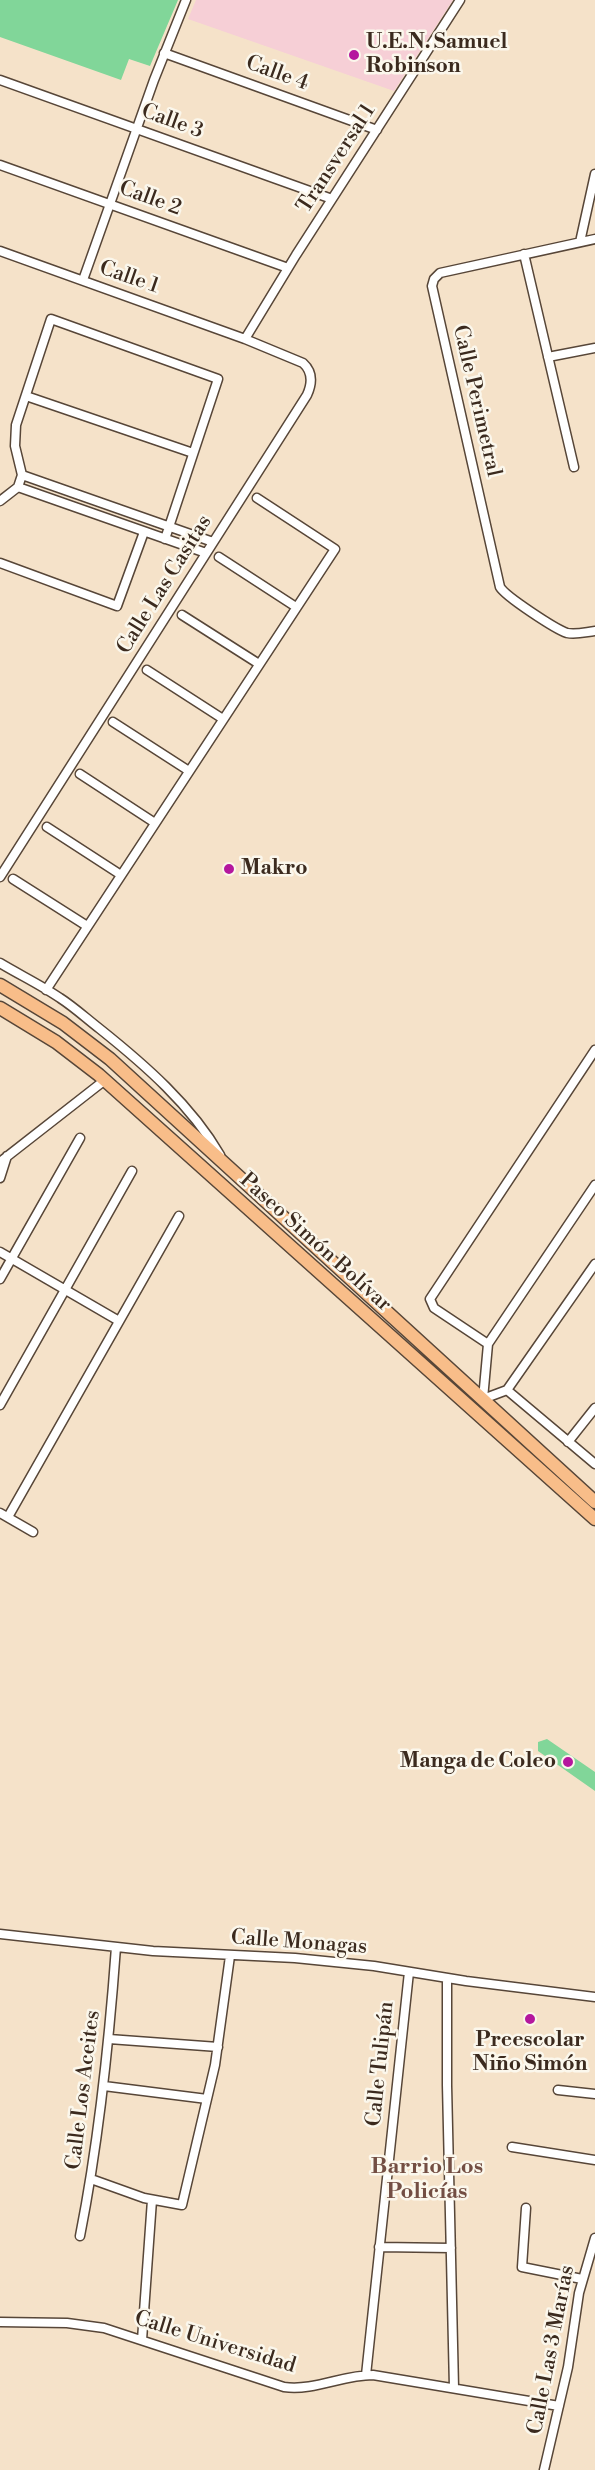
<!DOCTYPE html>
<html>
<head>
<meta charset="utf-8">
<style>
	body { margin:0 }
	canvas { display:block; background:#f5e2c9 }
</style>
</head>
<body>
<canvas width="595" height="2470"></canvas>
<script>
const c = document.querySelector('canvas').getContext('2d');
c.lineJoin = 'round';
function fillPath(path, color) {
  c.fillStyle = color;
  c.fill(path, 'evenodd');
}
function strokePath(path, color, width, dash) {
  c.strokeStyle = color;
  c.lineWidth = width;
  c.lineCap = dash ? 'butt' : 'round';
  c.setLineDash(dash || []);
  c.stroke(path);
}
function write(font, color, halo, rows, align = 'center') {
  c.font = font + ' "Libre Bodoni",serif';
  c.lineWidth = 5;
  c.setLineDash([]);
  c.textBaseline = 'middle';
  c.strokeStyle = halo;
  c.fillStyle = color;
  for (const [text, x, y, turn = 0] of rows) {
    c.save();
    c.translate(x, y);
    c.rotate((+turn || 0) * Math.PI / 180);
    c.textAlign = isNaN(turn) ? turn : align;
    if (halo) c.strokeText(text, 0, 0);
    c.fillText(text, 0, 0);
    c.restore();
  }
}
fillPath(new Path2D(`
	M196,0H453L394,91L188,19Z`), '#f6cfd6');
fillPath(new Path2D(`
	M0,0H178L150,66L129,59L121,80L0,37Z
	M547,1739L595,1772V1791L538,1751V1742Z`), '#81d699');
const street = new Path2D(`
	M164,53L377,130
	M0,80L332,199
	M0,165L288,268
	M595,239L440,273L434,279L432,286L500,587C505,596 555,629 567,633C576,635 586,632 595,631
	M580,242L595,174
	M0,251L245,339L303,363C313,372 312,384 307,395L0,877
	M524,254L574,467
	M83,280L154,80L186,0
	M245,339L296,255L460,0
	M548,357L595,348
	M26,396L193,453
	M22,475L213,542
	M18,487L206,553
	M0,501L18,487L22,475L15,446L16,425L51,319L218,379L165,539
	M219,557L296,607
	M0,563L117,606L144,532
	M182,615L259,664
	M147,670L223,719
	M113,722L189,771
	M80,774L155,823
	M47,827L121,875
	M13,879L87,926
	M0,963C20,975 41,985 60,998C74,1007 87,1019 100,1029C145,1065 191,1105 220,1155
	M46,990L335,549L257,498
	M0,1162L105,1080
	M0,1178L7,1156
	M595,1185L488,1344L483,1399L507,1390L595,1264
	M0,1252L119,1321
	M0,1279L80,1138
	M488,1344L434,1308L430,1299L595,1050
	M507,1390L595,1464
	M0,1405L132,1171
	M568,1442L595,1408
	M0,1513L33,1532
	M8,1517L179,1216
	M0,1934L153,1951L295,1958L374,1966L466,1981L595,1997
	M447,1978V2085L454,2388
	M109,2039L218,2047
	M104,2086L207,2099
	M558,2090L595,2094
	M512,2147L595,2160
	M91,2179L144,2198L182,2205L215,2065L230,1956
	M526,2208L522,2267L582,2279
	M80,2236C99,2140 109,2044 116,1947
	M379,2247L451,2248
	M0,2322L67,2323L104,2328L284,2387C315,2391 342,2375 373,2375L559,2406
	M142,2340L152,2200
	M366,2375L409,1972
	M544,2470L568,2367L579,2293L595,2238`);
const primary = new Path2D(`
	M0,985L63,1023L110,1059L595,1502
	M0,1008L56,1042L99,1075L595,1519`);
strokePath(street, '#574638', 11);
strokePath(primary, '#574638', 15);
strokePath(street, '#fff', 8);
strokePath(primary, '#f8bd89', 12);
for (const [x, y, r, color] of [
	[354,55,6,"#b5179e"],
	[229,869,6,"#b5179e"],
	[568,1762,6,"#b5179e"],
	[530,2019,6,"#b5179e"]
]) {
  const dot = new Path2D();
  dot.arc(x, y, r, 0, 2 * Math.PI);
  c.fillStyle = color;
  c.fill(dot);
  strokePath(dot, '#fbf7ec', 2);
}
write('bold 21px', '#3b2a1e', '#fbf7ec', [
	["U.E.N. Samuel",366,43],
	["Robinson",366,67],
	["Makro",241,869],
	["Manga de Coleo",556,1762,"right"],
	["Preescolar",530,2041,"center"],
	["Niño Simón",530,2065,"center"]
], 'left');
write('21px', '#3b2a1e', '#fbf7ec', [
	["Calle 4",277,74,20],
	["Calle 3",172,122,20],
	["Transversal 1",337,159,-57],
	["Calle 2",150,199,20],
	["Calle 1",129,278,19],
	["Calle Perimetral",476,401,77],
	["Calle Las Casitas",165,585,-58],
	["Paseo Simón Bolívar",315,1243,42],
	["Calle Monagas",299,1943,4],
	["Calle Tulipán",381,2064,-84],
	["Calle Los Aceites",84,2090,-83],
	["Calle Universidad",215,2343,17],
	["Calle Las 3 Marías",552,2350,-79]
]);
write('bold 22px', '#734e43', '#fbf7ec', [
	["Barrio Los",427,2168],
	["Policías",427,2193]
]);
</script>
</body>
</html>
